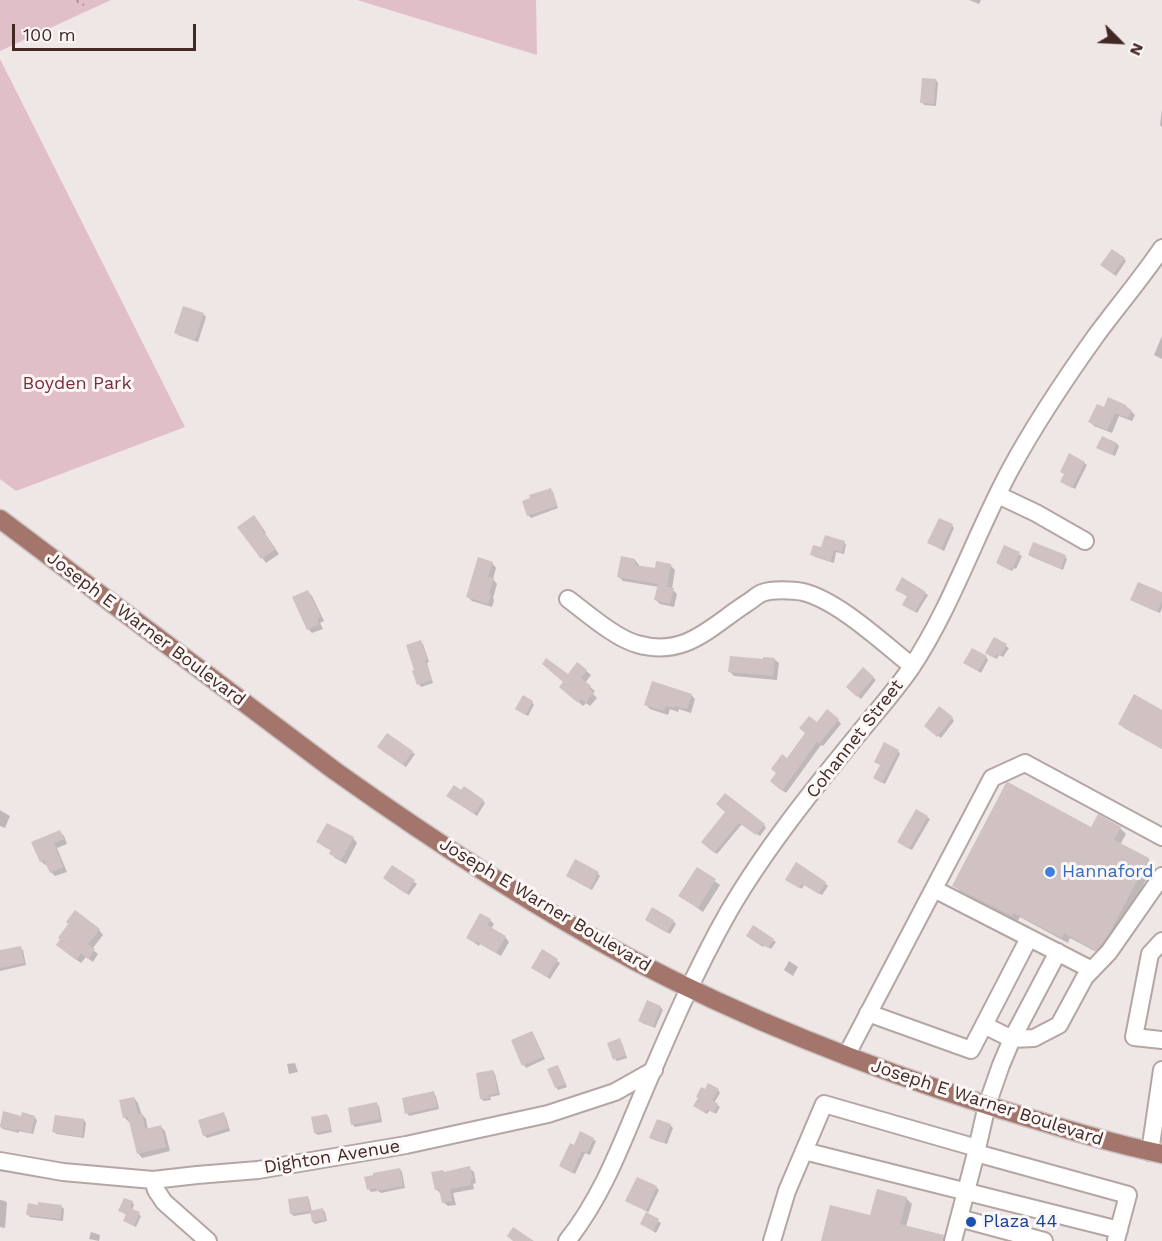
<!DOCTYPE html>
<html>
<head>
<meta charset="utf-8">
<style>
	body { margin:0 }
	#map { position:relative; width:1162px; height:1241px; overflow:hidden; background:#efe6e6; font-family:"Work Sans",sans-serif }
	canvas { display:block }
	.north { position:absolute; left:1090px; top:12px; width:60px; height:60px; -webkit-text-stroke:4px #fbf7f7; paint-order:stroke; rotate:114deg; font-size:16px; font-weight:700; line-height:24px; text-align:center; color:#422924 }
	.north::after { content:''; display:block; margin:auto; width:21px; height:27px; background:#422924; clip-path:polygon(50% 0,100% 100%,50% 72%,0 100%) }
	.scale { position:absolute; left:12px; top:24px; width:184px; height:27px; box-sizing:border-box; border:3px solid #422924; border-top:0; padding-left:8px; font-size:18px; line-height:21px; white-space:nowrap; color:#422924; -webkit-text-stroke:4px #fbf7f7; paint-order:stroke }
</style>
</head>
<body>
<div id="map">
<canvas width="1162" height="1241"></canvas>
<div class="north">N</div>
<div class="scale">100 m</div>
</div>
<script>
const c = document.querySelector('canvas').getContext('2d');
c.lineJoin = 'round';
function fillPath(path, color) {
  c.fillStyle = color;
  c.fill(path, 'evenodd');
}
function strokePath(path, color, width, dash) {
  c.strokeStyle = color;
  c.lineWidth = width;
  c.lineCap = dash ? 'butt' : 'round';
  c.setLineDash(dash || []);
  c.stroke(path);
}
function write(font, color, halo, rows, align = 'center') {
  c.font = font + ' "Work Sans",sans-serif';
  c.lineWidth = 6;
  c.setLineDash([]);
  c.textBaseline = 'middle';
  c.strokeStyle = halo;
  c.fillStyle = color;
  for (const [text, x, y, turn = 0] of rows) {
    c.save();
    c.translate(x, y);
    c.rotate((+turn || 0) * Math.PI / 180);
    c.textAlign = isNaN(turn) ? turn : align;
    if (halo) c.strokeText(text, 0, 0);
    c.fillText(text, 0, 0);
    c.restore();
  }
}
fillPath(new Path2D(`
	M0,0H111L0,51Z
	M357,0H536L537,55Z
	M0,59L185,427L16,491L0,479Z`), '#e0bfc9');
fillPath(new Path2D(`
	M969,0H981L979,4Z
	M936,80L938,83L936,106L924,105L922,102Z
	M1162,109V127L1160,125Z
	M1124,259L1126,261L1116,276L1105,268Z
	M184,308L204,315L206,317L198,342L178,335L176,332Z
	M1162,336V359L1154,355Z
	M1126,406L1135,415L1132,421L1119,416L1112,433L1094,426L1090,422L1105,409Z
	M1117,444L1119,446L1115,456L1101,450L1098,448Z
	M1084,463L1087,465L1075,489L1065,484Z
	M550,489L553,492L558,508L531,518L529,516L524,502Z
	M258,521L266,533L265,534L279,554L266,563L253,545Z
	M952,525L954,528L944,551L929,543Z
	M844,542L846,545L844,554L836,552L834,563L815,557L812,555L822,549Z
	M1034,544L1065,557L1067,559L1063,570L1032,557L1030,555Z
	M1005,547L1022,556L1016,569L1014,568L1012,571L997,563Z
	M635,560L639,565V567L656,570L670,565L675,570L672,589L677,594L674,607L660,604L656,600L659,587L623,581L619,577Z
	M492,563L496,568L493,579L497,584L493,598L494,600L492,607L472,601L467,596Z
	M308,592L312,596L324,621L320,623L323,629L312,633L308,629Z
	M900,592L925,593L928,595L917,613L906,607L908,597Z
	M1162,594V608L1160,613L1135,602L1132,600Z
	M995,639L1009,648L1003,657L999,655L997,659L990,655Z
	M420,642L423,644L429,662L427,663L433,683L421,687L419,684Z
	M986,657L988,660L981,673L968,665Z
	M774,659L779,663L777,680L734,676L730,672L764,661Z
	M578,664L591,675L585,683L595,691L593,694L597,698L590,706L586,703L583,706L566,691L569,676Z
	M863,669L876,680L861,699L848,687Z
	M691,695L695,699L691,713L679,709L678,712L670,709L668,715L650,709L645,704Z
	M532,702L534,705L528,716L517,709Z
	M1162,711V749L1124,728L1120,724Z
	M952,718L954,721L941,738L928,729Z
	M838,720L841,724L823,746L821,745L786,793L775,785L787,760L807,733L817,724Z
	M381,750L412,752L415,754L406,767Z
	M898,751L900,754L885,784L877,780L881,765Z
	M451,798L483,801L485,803L477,816Z
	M0,810L10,816L5,828L0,826Z
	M727,812L764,825L766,828L760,836L742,824L717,854L705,845Z
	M927,817L930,819L912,850L901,844Z
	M1120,828L1126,834L1120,845L1148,859L1154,865L1114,940L1102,955L1070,938L1068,943L1020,917L1018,921L960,891L954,885L1092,829Z
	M60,832L64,836L67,844L57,848L67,872L55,876L51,872L47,864L45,865L41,861Z
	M353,838L357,843L346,864L335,858L331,853L332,851L323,846L318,842Z
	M392,867L417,884L409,895L387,881Z
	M697,869L720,885L703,912L680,896Z
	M598,874L600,876L592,890L570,878Z
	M790,882L825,883L828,886L822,895L804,885L802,889Z
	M490,920L494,924L491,929L505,937L509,942L501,956L480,944L479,946L468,938Z
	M673,921L676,924L670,934L649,922Z
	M99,930L103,935L92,949L98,954L93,962L86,957L81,963L62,949Z
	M750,938L773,940L776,942L771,949L765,945L763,947Z
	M20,948L23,950L26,965L0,971V955Z
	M542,951L560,963L550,979L535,970Z
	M789,961L798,967L793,976L784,970Z
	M660,1007L663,1010L655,1028L642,1023L640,1020Z
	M532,1032L534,1035L545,1059L526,1068L524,1065Z
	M619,1040L622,1043L627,1058L617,1061L615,1059Z
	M295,1063L298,1072L289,1074L287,1064Z
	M558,1067L560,1070L567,1087L558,1090L556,1087Z
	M493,1071L495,1074L500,1095L490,1097L491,1100L484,1101L481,1099Z
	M718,1090L720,1093L714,1103L720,1107L716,1114L710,1110L707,1114L695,1106L706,1091Z
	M433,1093L436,1096L439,1109L409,1116L407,1113Z
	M134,1098L138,1103L141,1113L146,1119L148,1130L161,1127L165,1131L170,1151L142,1158L138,1153L131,1122H129L125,1118L121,1101Z
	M376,1104L379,1106L382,1122L355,1127L353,1125L349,1110Z
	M4,1113L22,1118L34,1117L37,1120L33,1134L19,1131V1133L3,1129L0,1126Z
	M223,1114L226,1117L230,1131L207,1138L204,1135Z
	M327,1116L329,1118L332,1132L318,1135L315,1133Z
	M84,1120L86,1123L84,1138L57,1134L54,1132Z
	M670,1125L673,1128L667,1144L654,1140L651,1137Z
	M581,1133L596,1141L590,1155L585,1153L575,1174L560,1166L575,1147Z
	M469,1168L474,1172L476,1183L473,1184L474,1189L453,1193L456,1205L448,1206L443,1202L440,1193L436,1189L445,1173Z
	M400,1169L402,1172L405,1188L381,1193L378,1191L371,1192L369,1189Z
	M637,1179L657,1188L659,1190L647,1215L661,1223L656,1233L642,1224L648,1212L627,1201Z
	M307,1197L309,1199L312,1212L323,1210L325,1212L327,1221L315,1224L313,1222L312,1213L294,1216L291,1214Z
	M906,1198L912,1204L906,1227L943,1237L947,1241H822L871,1217Z
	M0,1200L5,1201L7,1203L5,1228L0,1227Z
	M132,1202L134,1205L132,1210L141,1216L136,1227L125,1221L127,1215L120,1211Z
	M62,1207L64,1209L63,1221L30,1217L28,1214Z
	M91,1232L100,1235L99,1241L89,1239Z`), '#0003');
fillPath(new Path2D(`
	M922,78L936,79L934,104L920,103Z
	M1112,249L1125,258L1113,274L1100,265Z
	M183,306L204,313L195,340L174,333Z
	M1108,397L1126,405V407L1132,410L1128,418L1115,413L1107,430L1088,422L1097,404L1104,407Z
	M1102,436L1117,443L1112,455L1096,448Z
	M1069,453L1085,462L1072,488L1060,482L1064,474L1060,472Z
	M551,488L557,506L527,516L522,501L530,498L529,495Z
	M254,515L263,528L262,529L276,549L261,559L237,527Z
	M939,518L953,524L941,549L927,543Z
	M825,535L845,541L842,552L834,550L831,561L810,555L813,545L821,547Z
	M1033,542L1066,555L1061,569L1028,555Z
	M1004,545L1020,552L1013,568L1011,567L1009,570L996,563Z
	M621,556L635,559V565L655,568L656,561L671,564L667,587L674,588L670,604L654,600L658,584L617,577Z
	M478,557L493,562L488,577L494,578L489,594L491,595L488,604L466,597Z
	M902,577L926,592L915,612L902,605L907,596L895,590Z
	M1138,582L1162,592V601L1157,612L1130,600Z
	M308,590L321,617L317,619L319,624L307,630L292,597Z
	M994,637L1007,644L1000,656L996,654L994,658L985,653Z
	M421,640L427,660H425L432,680L417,685L412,671L414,670L406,645Z
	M972,648L987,656L978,671L963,663Z
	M730,656L763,659V657L775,658L773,676L728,672Z
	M546,658L568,674L577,662L587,670L581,678L591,686L589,689L594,692L586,703L581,699L578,703L559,687L563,682L542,664Z
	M863,667L874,677L857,697L846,687Z
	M652,681L692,694L687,709L675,706L674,708L666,706L664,711L644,705Z
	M1134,694L1162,710V749L1118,724Z
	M523,695L533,701L525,715L515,709Z
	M939,706L953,717L937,737L924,726Z
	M827,709L839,719L819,744L817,742L782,791L770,781L776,773L771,769L782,754L787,758L805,733L799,728L809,716L817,722Z
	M387,733L413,751L403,765L377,747Z
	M884,742L899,750L882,783L873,778L880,765L874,762Z
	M1008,782L1091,827L1098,814L1121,827L1114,840L1149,858L1109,934L1096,951L1064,933L1062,938L1014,913L1012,916L952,886L1006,783Z
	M454,785L461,790L464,786L484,800L474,814L446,796Z
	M725,793L765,824L756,835L739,823L714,853L701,842L725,812L716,804Z
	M916,809L928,816L909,849L897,842Z
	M327,823L354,837L341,860L329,854L331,850L316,842Z
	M60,830L64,839L54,843L63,867L50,873L44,860L40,862L31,842Z
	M575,859L599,872L590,889L566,876Z
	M796,862L826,882L819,894L802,884L799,888L785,880Z
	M392,865L415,880L406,894L383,878Z
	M697,867L716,879L698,908L678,896Z
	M652,907L674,920L667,933L645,920Z
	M75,910L100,929L88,944L95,949L88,959L81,953L76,960L56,945L60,939L58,938L68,924L66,922Z
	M480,913L491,919L487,925L506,936L496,953L476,941L475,943L466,938Z
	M753,925L774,939L768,948L761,944L760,945L746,936Z
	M21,946L24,963L0,968V950Z
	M542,949L558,959L547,977L531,968Z
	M647,1000L661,1006L653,1027L638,1021Z
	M532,1031L543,1057L522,1066L511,1040Z
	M620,1038L626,1055L613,1060L607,1043Z
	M558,1065L565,1084L555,1088L547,1069Z
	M493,1070L498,1093L489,1095V1098L480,1099L476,1073Z
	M708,1083L719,1089L712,1100L718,1104L713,1113L707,1109L705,1113L693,1106L698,1098L696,1097L701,1087L705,1089Z
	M434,1091L437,1107L405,1114L402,1098Z
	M134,1097L138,1114L142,1113L145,1129L161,1125L166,1147L137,1154L128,1117L123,1118L119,1100Z
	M377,1102L380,1119L351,1125L348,1108Z
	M3,1111L21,1116L22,1112L35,1116L31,1133L17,1129L16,1131L0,1127Z
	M224,1112L228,1128L203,1136L198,1120Z
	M327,1114L331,1130L314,1133L311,1117Z
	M55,1115L84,1119L82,1137L52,1132Z
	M657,1119L671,1124L664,1143L649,1138Z
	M580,1131L594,1138L587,1153L582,1151L572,1173L559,1166L570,1143L574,1145Z
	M470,1166L473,1179L470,1180L471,1185L450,1189L452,1201L442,1203L439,1189L435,1190L431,1172L443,1170L444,1172Z
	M400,1168L403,1186L377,1191L376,1188L367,1190L364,1177L373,1175V1173Z
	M637,1177L657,1186L646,1211L625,1201Z
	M877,1189L907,1197L900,1224L944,1235L943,1241H821L830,1205L870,1215Z
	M308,1196L310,1211L323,1208L325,1220L312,1222L310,1211L290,1214L288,1199Z
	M124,1198L133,1201L130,1208L140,1212L134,1226L123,1221L126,1214L118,1211Z
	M38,1202L62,1205L60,1219L26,1215L28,1203L38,1205Z
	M646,1212L659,1219L653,1231L640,1224Z
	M513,1227L534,1241H513L507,1236Z`), '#d0c2c2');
const minor = new Path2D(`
	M998,495L1036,513L1085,541
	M568,599C587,613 615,638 637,644C685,658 710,627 747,603C752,600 757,595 762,593C772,589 793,590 803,592C839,601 883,643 912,666
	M934,889L1092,970
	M1162,941L1150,954L1134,1037L1162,1040
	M868,1013L971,1050L1029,938
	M984,1025L1012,1039L1034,1038L1059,1025L1085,977L1109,952L1162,876
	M846,1056L992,778L1025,763L1162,837
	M804,1151L1119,1230
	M1150,1152L1162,1070
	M976,1153L1128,1195L1116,1240
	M0,1161L63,1172L153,1180L197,1175L258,1170L406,1145L548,1114L615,1092L654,1070
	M153,1180L156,1190L164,1202L208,1241
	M959,1218L1044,1241
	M567,1241C598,1202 616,1158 635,1112C664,1044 692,976 729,911C765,849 814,788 860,732C877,711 895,691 911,668C952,606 975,535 1010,470C1035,424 1065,379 1095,337C1117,307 1141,279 1162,248
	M772,1241L787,1191L824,1104L977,1148
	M953,1241L976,1153L987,1105L1001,1065L1012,1039L1058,952`);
const major = new Path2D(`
	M0,519L335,771C432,840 531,905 635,961C750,1021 870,1068 993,1107C1049,1124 1105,1142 1162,1154`);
strokePath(minor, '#b4a6a4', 20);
strokePath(major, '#cac3c2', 21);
strokePath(new Path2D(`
	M77,0L78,2L84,5`), '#b28c87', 2, [3, 4.5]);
strokePath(minor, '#fff', 16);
strokePath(major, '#a4756b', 18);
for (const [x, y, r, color] of [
	[1050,872,6,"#3f7fe0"],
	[971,1222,6,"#1a4fb4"]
]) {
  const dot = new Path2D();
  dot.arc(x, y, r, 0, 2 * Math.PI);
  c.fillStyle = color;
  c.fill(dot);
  strokePath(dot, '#fbf7f7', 2);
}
write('18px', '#792e3b', '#fbf7f7', [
	["Boyden Park",77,384]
]);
write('18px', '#422924', '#fbf7f7', [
	["Joseph E Warner Boulevard",146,629,37],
	["Cohannet Street",855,739,-52],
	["Joseph E Warner Boulevard",545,905,31],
	["Joseph E Warner Boulevard",987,1103,18],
	["Dighton Avenue",332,1157,-9]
]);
write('18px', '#366cbe', '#fbf7f7', [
	["Hannaford",1062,872]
], 'left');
write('18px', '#164399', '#fbf7f7', [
	["Plaza 44",983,1222]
], 'left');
</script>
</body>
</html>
